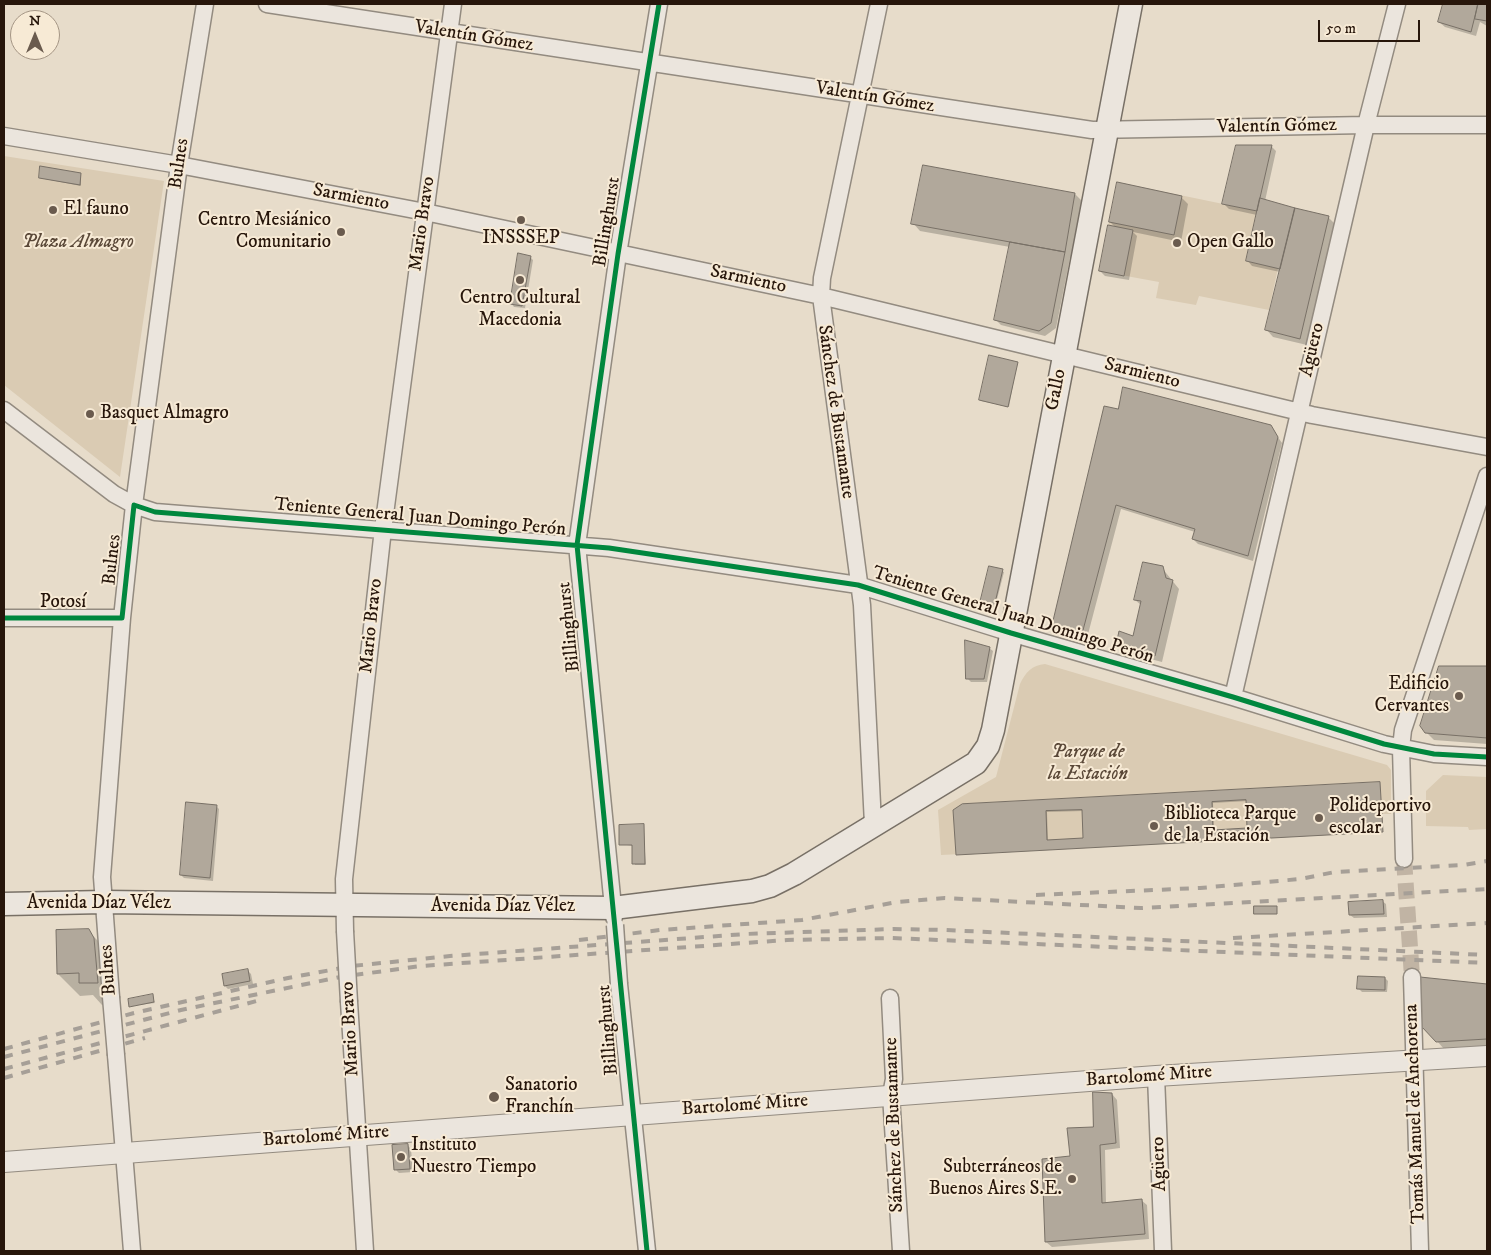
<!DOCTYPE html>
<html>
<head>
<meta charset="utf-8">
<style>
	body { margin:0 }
	#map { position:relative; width:1491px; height:1255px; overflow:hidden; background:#e7dcca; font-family:"IM FELL DW Pica",serif }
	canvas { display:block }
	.frame { position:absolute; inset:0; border:5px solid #27160b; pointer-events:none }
	.north { position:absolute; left:10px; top:10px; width:50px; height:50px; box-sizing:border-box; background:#f7ead5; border:1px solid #a49584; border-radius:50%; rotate:0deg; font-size:14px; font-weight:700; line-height:20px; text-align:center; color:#27160b }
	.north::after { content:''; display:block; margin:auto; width:18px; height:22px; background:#6a5b4e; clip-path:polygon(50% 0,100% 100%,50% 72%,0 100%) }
	.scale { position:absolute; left:1318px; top:20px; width:102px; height:22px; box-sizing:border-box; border:2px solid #27160b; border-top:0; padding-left:6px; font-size:15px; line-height:18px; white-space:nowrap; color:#27160b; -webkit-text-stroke:4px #f7ead5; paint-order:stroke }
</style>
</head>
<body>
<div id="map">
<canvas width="1491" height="1255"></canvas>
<div class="frame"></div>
<div class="north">N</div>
<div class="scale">50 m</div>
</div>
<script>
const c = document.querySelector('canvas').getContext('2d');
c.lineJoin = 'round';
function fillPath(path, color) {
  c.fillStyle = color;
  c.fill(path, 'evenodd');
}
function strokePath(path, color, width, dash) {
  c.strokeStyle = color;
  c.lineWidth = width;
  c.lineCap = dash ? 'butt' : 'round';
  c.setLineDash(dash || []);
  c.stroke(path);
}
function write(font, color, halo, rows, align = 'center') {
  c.font = font + ' "IM FELL DW Pica",serif';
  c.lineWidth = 4;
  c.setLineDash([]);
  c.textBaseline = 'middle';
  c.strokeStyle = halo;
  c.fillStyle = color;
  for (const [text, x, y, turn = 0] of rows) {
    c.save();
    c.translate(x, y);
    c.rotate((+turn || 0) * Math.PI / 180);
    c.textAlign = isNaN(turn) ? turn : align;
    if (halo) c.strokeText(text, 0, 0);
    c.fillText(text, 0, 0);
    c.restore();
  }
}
fillPath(new Path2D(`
	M4,156L164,181L120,477L4,385Z
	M1117,182L1257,211L1246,261L1278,268L1269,310L1199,296L1196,305L1156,298L1159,282L1099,271Z
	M1045,664L1387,765L1391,770V814H1382L1383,832L941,855L938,810L996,777L1020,684C1025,673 1032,665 1045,664Z
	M1443,775L1487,777V829L1469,830L1468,827L1426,826V791Z`), '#dacbb3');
fillPath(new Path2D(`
	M1444,4H1487V26L1480,22L1476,36L1445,27L1439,22Z
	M1271,146L1276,151L1265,201L1328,217L1335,224L1307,345L1273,337L1266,329L1280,272L1252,266L1247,260L1257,215L1229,209L1224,204Z
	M81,174V186L40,178Z
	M1075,194L1082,201L1072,259L1070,258L1056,328L1045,336L1001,325L996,320L1010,247L920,231L913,223Z
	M1181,197L1188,204L1181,242L1133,232L1137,236L1129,280L1105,276L1100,271L1116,228L1110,222Z
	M530,257L533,260L525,308L514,307L511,303Z
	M1017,363L1009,407L981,401L980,400Z
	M1118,411L1270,426L1282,443L1253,561L1198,544L1193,539L1195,532L1121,509L1087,638L1058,630L1053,625Z
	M990,567L1004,572L995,607L981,603Z
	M1162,568L1179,589L1162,662L1124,652L1117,645L1134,637L1141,605L1135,600Z
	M989,648L993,651L987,682H971L967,678Z
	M1440,668H1487V744L1434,740L1426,732Z
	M1379,783L1383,832L957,854L954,810ZM1248,801L1249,829L1214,831L1213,803ZM1083,811L1085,839L1048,841L1047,812Z
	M216,806L219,809L213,881L184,878L181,875Z
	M643,825L646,865H635L633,846L621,844Z
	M1382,901L1386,904L1387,917L1354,918L1350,915Z
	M1276,907L1277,914H1255Z
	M88,931L110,953L119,1004L102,1005L93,995L80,996L58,974Z
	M247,970L251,974L253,984L228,989L225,986Z
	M1385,978L1388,981L1387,992H1362L1358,988Z
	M1421,978L1487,986V1046L1444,1049L1437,1041Z
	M152,995L155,1003L131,1006Z
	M1112,1094L1117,1100L1120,1148L1105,1150L1106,1203L1141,1200L1147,1205L1149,1239L1052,1247L1046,1242L1071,1158L1094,1128Z
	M408,1146L411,1149L413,1172L399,1173L396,1170Z`), '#0003');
const building = new Path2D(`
	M1443,4H1478L1471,32L1438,22Z
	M1478,4H1487V21L1475,19Z
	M1236,145H1272L1257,211L1222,204Z
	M923,165L1075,193L1065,252L911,224Z
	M40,166L81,173L80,185L39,178Z
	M1117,182L1182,196L1174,235L1109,222Z
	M1260,198L1295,208L1280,269L1246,261Z
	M1295,208L1329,216L1300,339L1265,330Z
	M1108,225L1133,230L1124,276L1099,271Z
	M1010,242L1065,252L1051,323L1039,331L994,320Z
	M518,253L531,256L522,306L510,304Z
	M989,355L1018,362L1008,407L979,400Z
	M1123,387L1271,425L1278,437L1248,556L1192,539L1195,529L1116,505L1082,634L1052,625L1104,406L1118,409Z
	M1143,562L1163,566L1166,578L1173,580L1155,656L1116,645L1119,631L1133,636L1141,601L1134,600Z
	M989,566L1003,569L994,607L980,603Z
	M965,640L990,647L984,679H966Z
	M1439,666H1487V738L1425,733L1420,726Z
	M1380,782L1383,832L956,855L953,810L962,804ZM1246,800L1247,828L1213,830L1212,802ZM1082,810L1083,838L1047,840L1046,811Z
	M186,802L217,805L210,878L180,875Z
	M644,824L645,864H632V845H619V825Z
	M1383,900L1384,914L1349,915L1348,902Z
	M1254,906H1277V914H1254Z
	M89,929L94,938L98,983H79V973L57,974L56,930Z
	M248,969L250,981L224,986L222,974Z
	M1358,976L1385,977V990L1357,989Z
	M1420,977L1487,984V1039L1436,1042L1422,1027Z
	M153,994L154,1002L129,1007L128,999Z
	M1093,1092L1112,1093L1116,1143L1100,1145L1102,1203L1142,1199L1145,1234L1045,1242L1042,1159L1070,1156L1067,1128L1093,1127Z
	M408,1144L410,1169L394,1170L392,1145Z`);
fillPath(building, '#b1a89b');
strokePath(building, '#787066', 1);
strokePath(new Path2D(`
	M1404,859L1412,977`), '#c1b4a4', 16, [16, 8]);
const minor = new Path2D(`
	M267,4L1092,130L1366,125H1487
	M4,136L179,165L425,212L821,296L1312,415L1487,447
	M4,410L114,494L134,505L155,512L609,548L858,585L1011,633L1233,697L1384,744L1434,754L1487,757
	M4,618H122
	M1233,697L1366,125L1397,4
	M873,824L862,605L821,296L822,278L879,4
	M1404,859L1401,748L1403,730L1487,476
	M614,917L577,545L618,254L659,4
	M345,931L344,879L383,529L453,4
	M1412,977L1420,1251
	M619,984L647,1251
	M111,997L102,877L122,618L134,505L179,165L205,4
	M890,998L894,1079L891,1095L901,1251
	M349,1002L365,1251
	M116,1055L132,1251
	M1156,1076L1163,1251`);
const tertiary = new Path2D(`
	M4,1162L1156,1076L1487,1056`);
const secondary = new Path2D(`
	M4,904L104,902L613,908L752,891L770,886L794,874L976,763L988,746L993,730L1131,4`);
strokePath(minor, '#938b80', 19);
strokePath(tertiary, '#938b80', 22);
strokePath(secondary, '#787066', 25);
strokePath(minor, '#ebe5dd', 16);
strokePath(tertiary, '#ebe5dd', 20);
strokePath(secondary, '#ebe5dd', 22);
strokePath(new Path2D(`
	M1036,895L1200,888L1300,879L1335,872L1463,865L1487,861
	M1233,938L1487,923
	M579,940L660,930L802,920L897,902L945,898L1141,908L1487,889
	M4,1049L134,1013L288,978L352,966L450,956L745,934L894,929L944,930L1487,955
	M4,1057L181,1010L340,977L421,966L787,940L892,938L1487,963
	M4,1069L264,999
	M4,1078L145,1038`), '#a69f97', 4, [9, 9]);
const minorBridge = new Path2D(`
	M615,925L619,984
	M345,931L349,1002
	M111,997L116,1055`);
strokePath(minorBridge, '#938b80', 19, []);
strokePath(minorBridge, '#ebe5dd', 16);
strokePath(new Path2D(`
	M4,618H122L134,505L155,512L609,548L858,585L1011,633L1233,697L1384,744L1434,754L1487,757
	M647,1251L577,545L618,254L659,4`), '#00873e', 5);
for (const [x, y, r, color] of [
	[53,210,5,"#6a5b4e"],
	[521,220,5,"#6a5b4e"],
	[341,232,5,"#6a5b4e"],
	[1177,243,5,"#6a5b4e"],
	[520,280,5,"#6a5b4e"],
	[90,414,5,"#6a5b4e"],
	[1459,696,5,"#6a5b4e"],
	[1319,818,5,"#6a5b4e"],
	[1154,826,5,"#6a5b4e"],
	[494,1097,6,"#6a5b4e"],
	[401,1157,5,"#6a5b4e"],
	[1072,1179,5,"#6a5b4e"]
]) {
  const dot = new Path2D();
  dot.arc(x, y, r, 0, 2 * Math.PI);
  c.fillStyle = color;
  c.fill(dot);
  strokePath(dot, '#f7ead5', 2);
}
write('19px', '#27160b', '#f7ead5', [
	["Valentín Gómez",474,37,9],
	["Valentín Gómez",875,98,9],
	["Valentín Gómez",1277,127,-1],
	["Bulnes",180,164,-82],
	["Sarmiento",351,198,11],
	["Billinghurst",608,222,-81],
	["Mario Bravo",423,224,-82],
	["Sarmiento",748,280,12],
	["Agüero",1313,350,-77],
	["Sarmiento",1142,374,14],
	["Gallo",1057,390,-79],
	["Sánchez de Bustamante",835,412,82],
	["Teniente General Juan Domingo Perón",420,518,5],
	["Bulnes",113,560,-84],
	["Potosí",63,603],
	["Teniente General Juan Domingo Perón",1013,616,17],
	["Mario Bravo",372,626,-84],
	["Billinghurst",570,627,-96],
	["Avenida Díaz Vélez",99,904],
	["Avenida Díaz Vélez",503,907],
	["Bulnes",109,970,-94],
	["Mario Bravo",351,1029,-93],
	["Billinghurst",609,1030,-95],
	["Bartolomé Mitre",1149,1077,-4],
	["Bartolomé Mitre",745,1106,-4],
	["Tomás Manuel de Anchorena",1416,1114,-92],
	["Sánchez de Bustamante",895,1125,-92],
	["Bartolomé Mitre",326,1137,-4],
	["Agüero",1160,1164,-92]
]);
write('19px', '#27160b', '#f7ead5', [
	["El fauno",63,210],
	["Centro Mesiánico",331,221,"right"],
	["Comunitario",331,243,"right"],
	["INSSSEP",521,239,"center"],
	["Open Gallo",1187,243],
	["Centro Cultural",520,299,"center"],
	["Macedonia",520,321,"center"],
	["Basquet Almagro",100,414],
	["Edificio",1449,685,"right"],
	["Cervantes",1449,707,"right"],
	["Polideportivo",1329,807],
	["escolar",1329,829],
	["Biblioteca Parque",1164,815],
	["de la Estación",1164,837],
	["Sanatorio",505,1086],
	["Franchín",505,1108],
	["Instituto",411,1146],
	["Nuestro Tiempo",411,1168],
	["Subterráneos de",1062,1168,"right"],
	["Buenos Aires S.E.",1062,1190,"right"]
], 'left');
write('italic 19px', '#5a4838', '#f7ead5', [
	["Plaza Almagro",78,243],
	["Parque de",1088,753],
	["la Estación",1088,775]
]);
</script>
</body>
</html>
